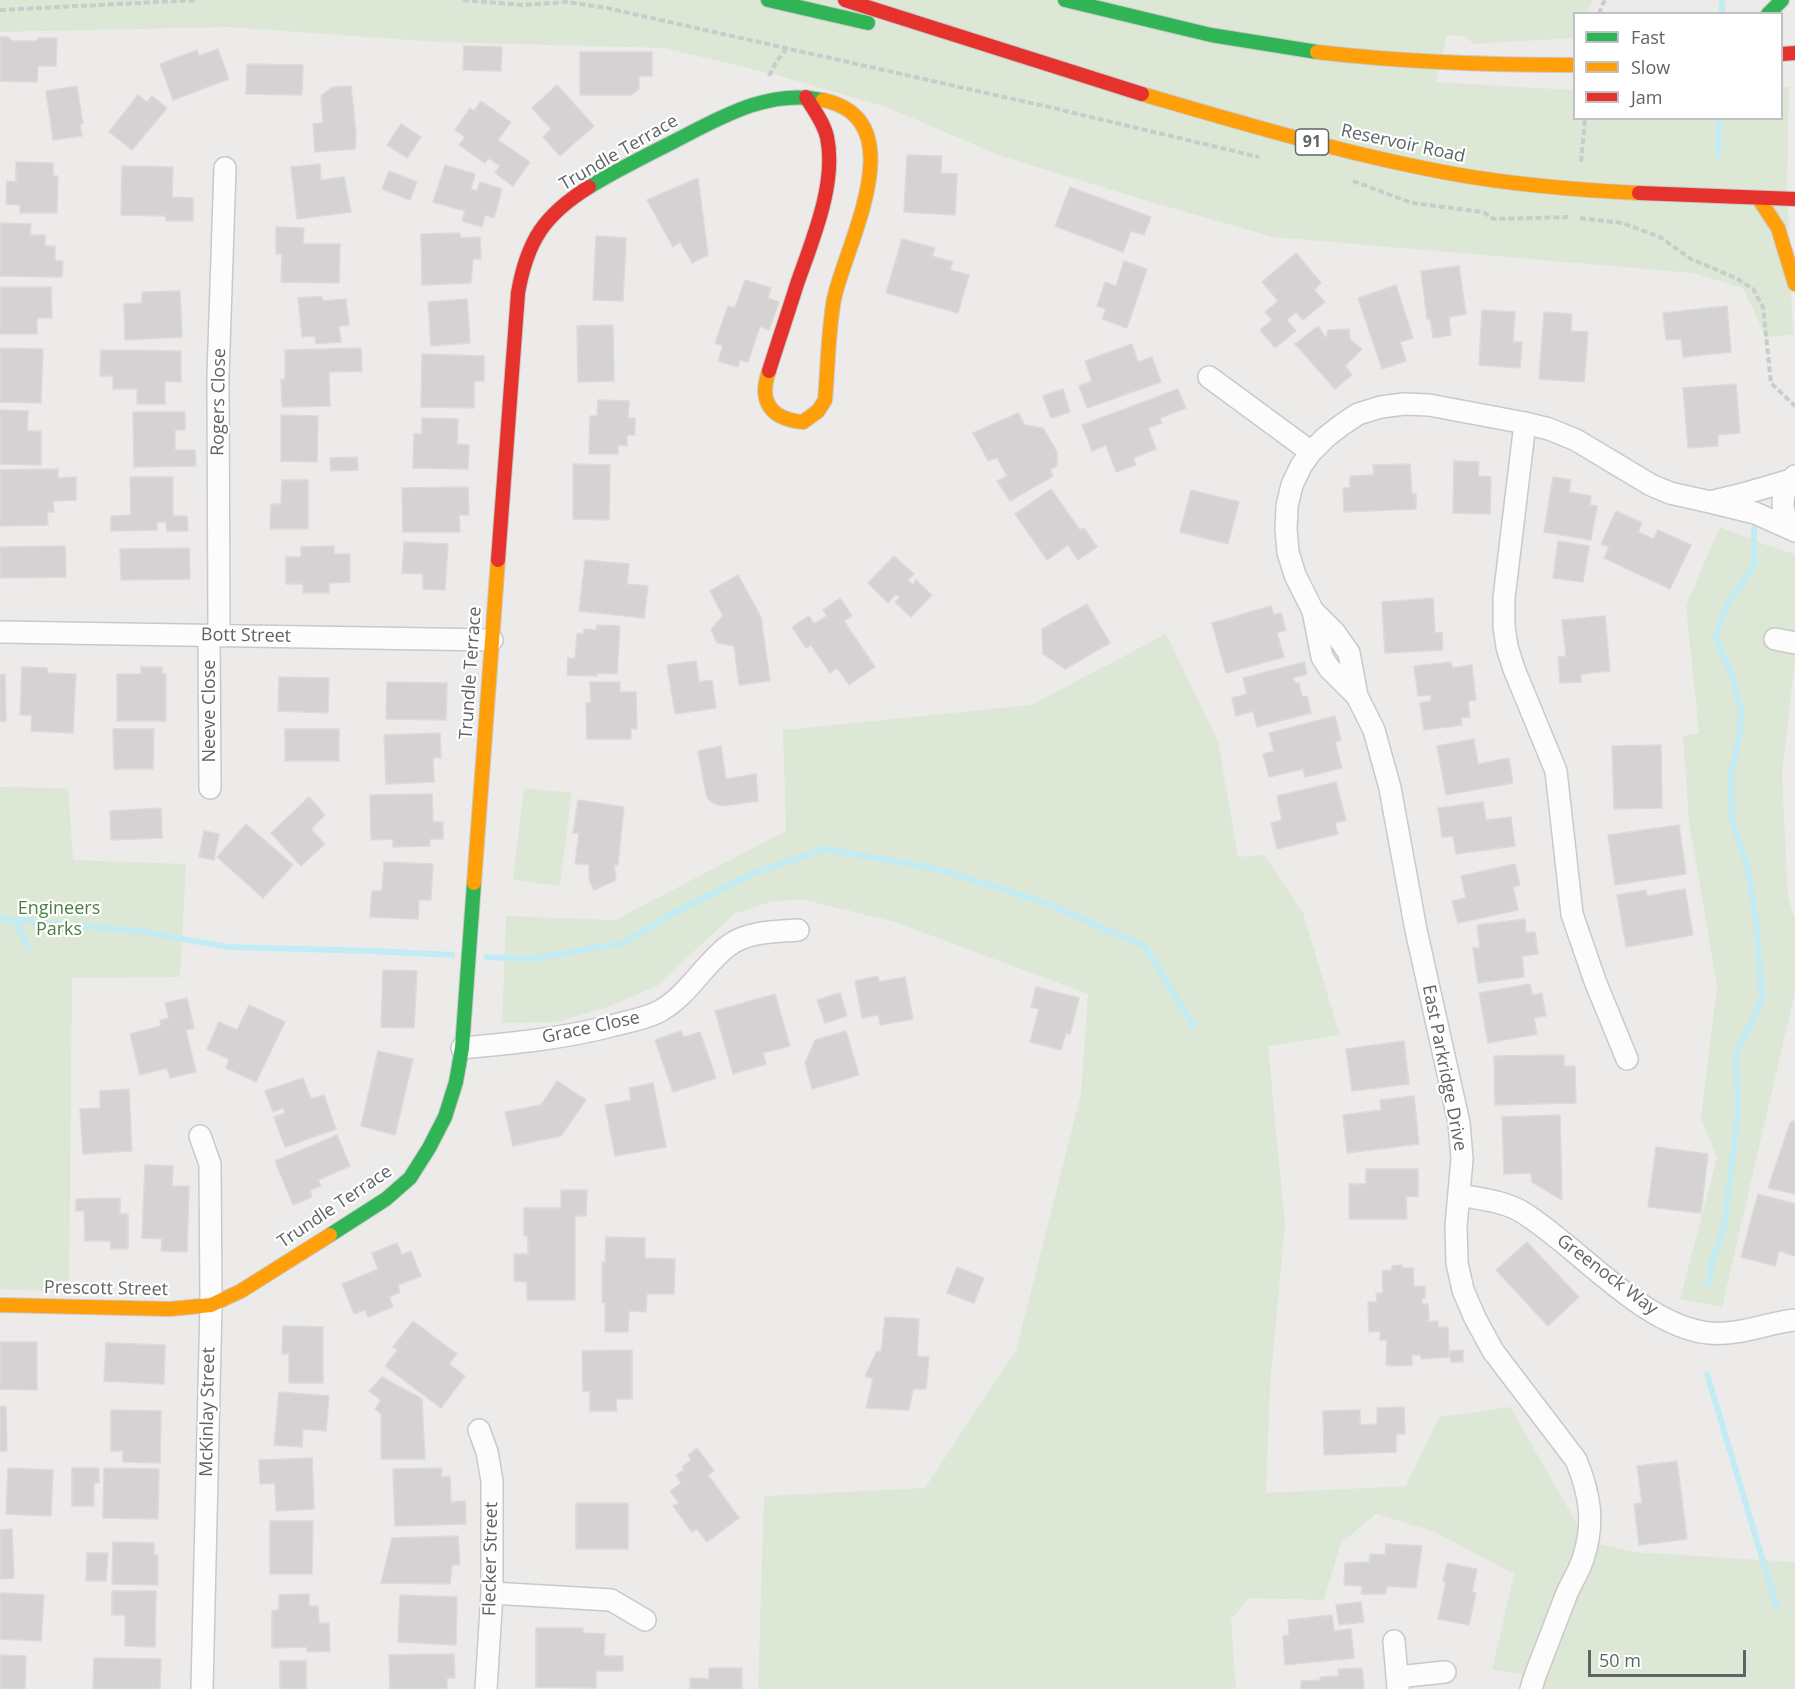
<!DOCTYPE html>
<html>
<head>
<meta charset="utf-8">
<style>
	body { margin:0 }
	#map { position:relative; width:1795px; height:1689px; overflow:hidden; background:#edebe9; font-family:"Open Sans",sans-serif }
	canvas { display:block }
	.legend { position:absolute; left:1573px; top:12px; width:210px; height:108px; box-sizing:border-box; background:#fff; border:2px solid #bfc1c2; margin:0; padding:8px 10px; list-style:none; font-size:18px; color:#5f6466 }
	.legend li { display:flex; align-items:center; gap:12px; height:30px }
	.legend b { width:30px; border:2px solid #bfc1c2 }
	.scale { position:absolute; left:1588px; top:1650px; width:158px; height:27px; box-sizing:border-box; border:3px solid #5f6466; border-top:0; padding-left:8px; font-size:18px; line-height:21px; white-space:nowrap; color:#5f6466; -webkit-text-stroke:4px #fff; paint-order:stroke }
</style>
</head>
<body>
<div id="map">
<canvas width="1795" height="1689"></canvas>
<ul class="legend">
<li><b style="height:8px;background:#30b455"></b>Fast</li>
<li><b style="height:8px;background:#ff9f0a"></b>Slow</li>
<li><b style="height:8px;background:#e5322d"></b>Jam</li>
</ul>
<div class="scale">50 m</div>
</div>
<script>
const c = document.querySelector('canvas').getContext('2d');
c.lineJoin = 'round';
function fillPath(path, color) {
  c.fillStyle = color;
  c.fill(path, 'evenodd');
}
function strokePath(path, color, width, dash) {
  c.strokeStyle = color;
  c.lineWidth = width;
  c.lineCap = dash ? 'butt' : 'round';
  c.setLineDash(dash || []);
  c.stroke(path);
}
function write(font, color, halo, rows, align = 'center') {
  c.font = font + ' "Open Sans",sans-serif';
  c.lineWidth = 4.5;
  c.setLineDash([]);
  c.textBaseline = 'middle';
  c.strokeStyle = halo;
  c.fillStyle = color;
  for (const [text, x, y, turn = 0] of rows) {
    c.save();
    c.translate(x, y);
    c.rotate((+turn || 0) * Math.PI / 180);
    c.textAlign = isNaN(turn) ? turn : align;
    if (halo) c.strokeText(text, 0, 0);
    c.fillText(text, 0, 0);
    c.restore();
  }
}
fillPath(new Path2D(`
	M0,0H1593L1586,13L1574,14V38L1474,44L1464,36L1447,35L1436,82L1574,90V118H1782V87H1789L1787,188L1793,335L1766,337L1743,288L1693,273L1273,237L1158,204L1001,156L886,107L780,76L665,48L438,42L228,27L0,32Z
	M1720,527L1766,545L1795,554V660L1782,775L1788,897L1795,919V992L1722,1307L1680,1299L1717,1158L1701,1118L1717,986L1689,822L1683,736L1699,733L1686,605Z
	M1166,634L1218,741L1238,857L1264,855L1303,913L1340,1035L1268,1046L1285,1225L1270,1386L1266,1493L1406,1486L1439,1417L1510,1407L1587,1541L1634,1552L1795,1562V1689H1531L1534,1676L1492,1670L1514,1574L1435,1532L1376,1514L1341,1543L1324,1600L1249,1598L1231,1620L1236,1689H758L764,1496L925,1488L1016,1350L1081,1094L1088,994L895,922L805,900L773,901L734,914L657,986L610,1006L557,1022L502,1023L506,916L615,920L786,831L783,730L1031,705Z
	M0,787L68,788L73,860L186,864L180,977L72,978L69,1292L0,1289Z
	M524,788L572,793L560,886L513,880Z`), '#dce7d6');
strokePath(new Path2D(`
	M1722,0V14
	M1718,155L1719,118
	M0,918L15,920L28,947
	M15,920L137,931L229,947L373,951L452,955
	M486,957L531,959L624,943L674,913L754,873L825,849L938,869L1046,903L1144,946L1194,1026
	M1706,1284L1709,1281L1713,1259L1724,1227L1738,1114L1736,1055L1762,999L1757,929L1748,869L1732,821L1731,776L1740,733L1741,710L1731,673L1715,637L1729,601L1754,566V528
	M1707,1374L1777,1608`), '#c2ebf3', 6);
const building = new Path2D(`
	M0,37H8L13,41H36L39,38H57L56,66H38L37,82L0,81Z
	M464,46L502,47L501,71L463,70Z
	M218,49L229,79L173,100L160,64L197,50L199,56Z
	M580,52H652V76H639V89L631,95H580Z
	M247,64L303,65L302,95L246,94Z
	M557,85L594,126L560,156L543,137L551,129L532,108Z
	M77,86L83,124H80L82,136L53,140L46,91Z
	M351,86L356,133L355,149L315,152L313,124L323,123L321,96L332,87Z
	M138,95L147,102L152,96L167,108L132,150L109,132Z
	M481,101L511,122L498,140L530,162L513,186L495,173L500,166L488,158L485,163L459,145L465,137L455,130L470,108L474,111Z
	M401,124L421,137L407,158L387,145Z
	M907,155L942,156L941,173L957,174L955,215L904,212Z
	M16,162L53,163V176H58L57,213H20V205L6,204L7,181L16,182Z
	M320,164L321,180L344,177L351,212L297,219L291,167Z
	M445,165L475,174L471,189L477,191L480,182L502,189L494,218L485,215L482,227L462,221L465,211L433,202Z
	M122,166L173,167L172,197L193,198V221H166V216L121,215Z
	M389,171L417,182L410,200L382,189Z
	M698,178L708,255L692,263L680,242L673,247L647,200Z
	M1070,187L1151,217L1144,235L1131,231L1123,252L1055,226Z
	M0,223L31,224L30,235H45V246H55V261H63L62,277L0,276Z
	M276,227L304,228L303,244H340L339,283L281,282L282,254H276Z
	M460,233V238L480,237L481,259H473L471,283L422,285L421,234Z
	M596,236L626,238L623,301L593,300Z
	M902,239L935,248L932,256L953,262L950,270L969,275L958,313L886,293Z
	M1296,253L1321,283L1314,290L1325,302L1303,320L1296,312L1287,320L1296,331L1275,348L1260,330L1272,320L1265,312L1278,301L1262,282Z
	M1124,261L1147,269L1127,328L1102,319L1106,309L1097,306L1105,282L1116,286Z
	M1459,266L1466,314L1449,317L1451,335L1433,338L1430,319H1427L1421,271Z
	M745,280L771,288L768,298L779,302L769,330L760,326L748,362L740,360L738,367L718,361L723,346L715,343L728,306L735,308Z
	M1396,285L1413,338L1400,342L1406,361L1382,369L1358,298Z
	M0,287H51L52,318H37V334H0Z
	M180,291L182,337L125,340L124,304L142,303V292Z
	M322,296L323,301L346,299L349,325L339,326L341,342L316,344L315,336L302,337L298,298Z
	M467,299L470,343L431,346L428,302Z
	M1727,306L1731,352L1683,357L1681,339L1666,340L1663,313Z
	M1482,310L1515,312L1513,342H1522L1520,368L1479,365Z
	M1544,312L1572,314L1571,331L1588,332L1584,382L1539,379Z
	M613,325L614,381L578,382L577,326Z
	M1318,326L1326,338L1328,330L1349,329L1350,339L1362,349L1345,366L1352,375L1335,389L1295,344Z
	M1132,344L1138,362L1152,357L1161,382L1087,408L1079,386L1092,381L1085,361Z
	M0,348L43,349L41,403L0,402Z
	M361,348L362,371L329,372L330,406L282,407L281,379L285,380V350Z
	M101,350L181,351V382L165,381V404H137V389H113V376H100Z
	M422,354L484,356V381H474V408L421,407Z
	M1736,384L1740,433L1718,435V446L1688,448L1683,388Z
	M1063,389L1070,412L1051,418L1043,396Z
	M1178,389L1186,408L1160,418L1162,423L1148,428L1156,449L1133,458L1136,465L1116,472L1106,445L1092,451L1082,425Z
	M598,400L629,401L628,418H635V435H627V446L618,445V454H589L590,416H597Z
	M0,410L28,411L27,431H41V465L0,464Z
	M133,412H185V430H175V450H195L196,466L134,467Z
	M1018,413L1025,425L1043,428L1057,452V466L1050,469L1053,476L1010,501L997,481L1007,476L997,458L988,461L973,433Z
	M281,415L318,416L317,462L281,461Z
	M422,418L458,419L457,444L469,445L468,469L413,468L414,434H422Z
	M357,457L358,470L331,471L330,458Z
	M1454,461L1479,462L1478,476L1491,477L1490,514L1453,513Z
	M573,464L610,465L609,520L573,519Z
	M1410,464L1412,494H1416V509L1344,512L1343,488H1350V476L1374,475L1373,465Z
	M58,469V478L76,477V500L53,501L54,512H47L48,525L0,526V470Z
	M130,477H173V516H187L188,531H167L166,522H157V530L111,531V516L131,515Z
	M1553,477L1571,480L1569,492L1591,496L1590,505L1597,506L1591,540L1544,532Z
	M282,480H308V529H270L271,504H281Z
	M468,487L469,515H459L460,532H403L402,488Z
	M1051,489L1080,530L1084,528L1097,547L1078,560L1068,545L1047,560L1015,514Z
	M1191,490L1239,502L1228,544L1180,532Z
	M1616,511L1642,523L1638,532L1653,539L1658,530L1691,545L1670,589L1604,558L1609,547L1601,544Z
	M1558,541L1589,546L1583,582L1553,578Z
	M404,542L448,544L445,590L423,589V574L402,573Z
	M65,546L66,577L0,578V547Z
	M334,546V554H350V582L329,583V593H303V584H286V557H301V547Z
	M189,548L190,579L121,580L120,549Z
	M894,556L914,574L908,580L913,585L916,580L932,595L911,617L895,602L900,597L896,594L888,603L868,583Z
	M585,560L629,564L627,584L648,586L644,618L579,611Z
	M738,575L761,617L770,681L739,685L734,646L717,643L711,629L723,616L710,591Z
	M840,598L852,616L844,621L875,667L849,685L837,668L830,673L811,645L806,648L792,627L809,616L814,624L827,616L823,610Z
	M1433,598L1435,633L1442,632L1443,650L1385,653L1382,602Z
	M1087,604L1110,643L1065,669L1043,654L1042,629Z
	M1271,606L1274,615L1281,613L1286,630L1277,633L1284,657L1226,673L1212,623Z
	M1605,616L1610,671L1581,674V682L1560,683L1558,657L1566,656L1562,620Z
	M597,625L620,626L617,674L597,673V676L567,675L568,658L575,659L577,633L584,634V629L596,630Z
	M696,661L699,682L712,680L716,708L675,714L667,665Z
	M1304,662L1307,674L1293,678L1295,683H1299L1302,697L1307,696L1311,713L1257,727L1253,711L1236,716L1232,698L1247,694L1243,678Z
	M1451,662L1452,668L1472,665L1476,700L1468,701L1470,717L1461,718L1462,725L1424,730L1420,703L1431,701V695L1418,696L1414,666Z
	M22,667L47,668L48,673L76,674L73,733L31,731L32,715H20Z
	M141,667H162V674H166V721H117V674H141Z
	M5,674L6,721H0V675Z
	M279,677L329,678L328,713L278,711Z
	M387,682L447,683L446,720L386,719Z
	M590,682H620V692H636L637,729H631V739H587L586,703H591Z
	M1335,716L1341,740L1335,742L1342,768L1305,777L1303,769L1269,777L1263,754L1274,751L1269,733Z
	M113,729H154L153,769H114Z
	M285,729H339V761H285Z
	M440,733L441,758H433L434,782L386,784L384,735Z
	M1474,739L1478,764L1509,758L1513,783L1446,795L1437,746Z
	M1661,745L1662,808L1614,809L1612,746Z
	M721,746L726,779L756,774L758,801L722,806L713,803L708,799L706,794L698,751Z
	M1336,782L1346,820L1335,823L1338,834L1277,849L1271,823L1282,820L1277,796Z
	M432,794L433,822H443V839H430V846L393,847V839L371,840L370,795Z
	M309,797L325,815L311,829L325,844L301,866L271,833Z
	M578,800L624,807L618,865H614L616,880L594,890L589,880V864H575L579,833H573Z
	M1483,802L1486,820L1511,817L1515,846L1456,854L1453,836L1442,837L1438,808Z
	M161,808L162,838L111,840L110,811Z
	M246,824L293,865L263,898L217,857Z
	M1679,825L1686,874L1615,885L1608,835Z
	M204,831L219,834L214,860L199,857Z
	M384,862L433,864L431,900H419L418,919L370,917L372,891H382Z
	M1515,864L1520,885L1513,887L1518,910L1458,923L1452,901L1466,898L1461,876Z
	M1685,889L1693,935L1626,947L1617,895L1646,890L1647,896Z
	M1525,919L1526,933L1535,932L1538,954L1522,956L1524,977L1478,983L1473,948H1480L1477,925Z
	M383,970L417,971L414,1028L381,1027Z
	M878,976L879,982L905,977L913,1019L880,1025L878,1015L862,1018L855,981Z
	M1530,984L1532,995L1542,993L1546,1016L1534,1018L1537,1034L1488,1043L1479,993Z
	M1036,987L1079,998L1070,1034L1066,1033L1061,1050L1030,1042L1039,1009L1031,1007Z
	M840,993L847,1016L825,1023L817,1000Z
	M775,994L790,1046L763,1053L766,1064L733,1074L715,1011Z
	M187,998L194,1028L186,1030L196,1072L170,1078L167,1068L140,1075L130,1034L161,1026L160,1020L169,1018L165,1003Z
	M249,1005L285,1022L256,1082L226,1068L229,1059L207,1049L219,1022L237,1030Z
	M681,1031L684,1037L700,1032L716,1078L673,1092L655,1040Z
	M846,1031L859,1075L812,1089L805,1063L815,1040Z
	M1404,1041L1409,1084L1352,1091L1346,1049Z
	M378,1051L413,1059L395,1135L361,1126Z
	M1564,1055V1066H1575L1576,1103L1495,1105L1494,1056Z
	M303,1078L311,1099L324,1095L336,1129L285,1147L274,1117L285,1113L283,1108L273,1112L265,1091Z
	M557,1081L586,1100L561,1136L513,1146L505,1112L541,1105Z
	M653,1083L666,1147L615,1156L605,1105L631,1100L629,1088Z
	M129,1089L132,1151L83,1154L80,1109L100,1108V1091Z
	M1414,1096L1419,1144L1347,1153L1343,1115L1381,1110L1380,1100Z
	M1560,1115L1562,1200L1532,1182L1531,1173L1504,1174L1502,1117Z
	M1795,1120V1194L1768,1188L1790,1123Z
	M337,1135L350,1166L318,1180L321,1186L310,1190L312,1197L293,1205L275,1161Z
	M1656,1147L1708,1154L1701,1213L1648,1207Z
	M145,1165L173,1166L172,1186H189L187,1252L161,1251L162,1239L142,1238Z
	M1366,1169H1418V1197L1406,1196L1407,1219H1349V1184H1366Z
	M561,1190H587L586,1216H575V1300H527V1282L514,1281V1254H528V1236H524V1208H561Z
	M1758,1194L1795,1204V1256L1779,1251L1775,1266L1741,1257Z
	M120,1198V1214H128V1249H111L110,1241H85L84,1211H76V1199Z
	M606,1237L645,1238V1258L675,1259L674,1294H647L646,1312L629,1311L628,1332H605V1303L602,1302V1262H605Z
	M1527,1242L1579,1297L1548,1326L1496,1270Z
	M397,1243L402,1255L411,1251L421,1276L398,1285L400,1292L389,1297L393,1307L368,1317L365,1310L354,1314L342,1284L378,1269L372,1253Z
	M1402,1265V1268H1413L1414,1287L1425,1286V1298L1422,1299V1304H1428L1429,1320H1426V1322L1438,1321V1327H1448L1449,1357L1421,1359V1355H1412V1365L1390,1366V1364L1386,1365L1387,1340H1380V1331L1369,1332L1368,1302H1377L1376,1293H1383L1382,1271L1392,1270V1266Z
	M957,1267L984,1278L974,1303L947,1293Z
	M885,1317L919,1319L917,1356L929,1357L926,1389H913L909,1410L866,1408L873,1379L865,1376L877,1351L881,1353Z
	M413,1321L457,1354L449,1364L465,1376L441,1408L385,1366L398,1350L393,1347Z
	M283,1326L323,1327V1383H289V1354H282Z
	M0,1342H37V1390L0,1389Z
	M106,1343L165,1345L164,1384L104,1381Z
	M632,1350V1399H616L617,1411H590V1391H583L582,1351Z
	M1463,1350V1362H1451L1450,1351Z
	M382,1377L422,1399L425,1459H381V1414L375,1409L381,1400L369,1391Z
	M279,1392L329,1396L326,1431L303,1429L302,1447L274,1445Z
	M6,1406L7,1451H0V1407Z
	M1404,1407L1405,1434H1396V1452L1324,1455L1323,1411L1360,1410V1425L1377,1424V1408Z
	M111,1410L161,1411L160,1463L123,1462V1451H111Z
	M697,1448L714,1471L708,1475L739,1518L707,1542L697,1529L692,1532L673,1506L679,1503L670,1491L681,1483L676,1475L684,1470L682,1467L691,1460L688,1455Z
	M312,1458L314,1509L276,1511L275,1483L260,1484L259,1460Z
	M1677,1461L1687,1539L1639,1545L1634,1504L1642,1503L1637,1466Z
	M8,1468L53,1470L51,1516L6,1514Z
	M72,1468H99V1483H94V1506H72Z
	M104,1468L159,1469L158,1519L103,1518Z
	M442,1468L441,1477L450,1476L451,1502L465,1501L466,1524L395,1526L393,1469Z
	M576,1503H628V1549H576Z
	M270,1521H313L312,1574H270Z
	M12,1529L14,1578L0,1579V1530Z
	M458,1536L460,1565H452L450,1584L381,1583L392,1538Z
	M113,1542L154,1543V1555H158V1585L112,1584Z
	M1386,1544L1422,1546L1416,1588L1387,1586L1385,1594H1361L1362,1586L1344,1585L1345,1563L1369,1562L1370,1554L1385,1555Z
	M87,1553H108L106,1581H86Z
	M1447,1563L1477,1569L1472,1592L1476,1593L1469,1625L1438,1619L1446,1582H1443Z
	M112,1591H156L155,1647L125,1646V1615H112Z
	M0,1593L44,1595L41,1641L0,1639Z
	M309,1594V1606H318L319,1623H329L330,1651L307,1652V1647L272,1648V1611L279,1610V1595Z
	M400,1595L457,1597L456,1645L398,1642Z
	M1361,1602L1364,1622L1339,1625L1336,1605Z
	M1332,1615L1334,1631L1351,1629L1354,1658L1285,1665L1283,1636L1289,1635L1288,1620Z
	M536,1628H583V1633L605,1634L604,1656H623V1671H596V1688L536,1687Z
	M454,1654L455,1678H447V1689H390L389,1655Z
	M0,1655L26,1656L25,1689H0Z
	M94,1658L161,1659L160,1689H93Z
	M280,1661H306V1689H280Z
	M709,1668H742V1689H690V1678L709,1679Z
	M1362,1668L1364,1689H1301V1681L1321,1680L1320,1677L1339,1676L1338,1669Z`);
fillPath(building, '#d4d2d2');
strokePath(building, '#dcdad8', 1.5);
const street = new Path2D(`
	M1209,377L1311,452
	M1525,423L1504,598V626L1507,647L1514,669L1556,771L1572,914L1595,981L1627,1059
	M1791,480L1743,494L1710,502L1755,513L1793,530
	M1795,531C1779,515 1779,492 1795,476
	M1313,611L1335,633L1349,653L1357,696
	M0,632L492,640
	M209,635L210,788
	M219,635L218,376L225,168
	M1775,639L1795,643
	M462,1048C512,1043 561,1039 611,1026C626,1022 644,1019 658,1012C687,997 703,965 728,946C747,931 775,932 798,930
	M200,1136L210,1164L211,1305L202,1689
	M1460,1195C1480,1199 1504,1201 1522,1212C1578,1246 1642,1326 1709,1333C1738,1336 1767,1323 1795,1320
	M479,1430L487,1452L492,1481V1593L486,1689
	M492,1593L611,1600L645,1620
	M1394,1641L1398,1688
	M1397,1677L1445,1672
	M1531,1689L1535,1676C1546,1648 1556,1621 1567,1593C1572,1582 1579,1571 1583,1559C1595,1523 1590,1494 1576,1460L1493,1351L1475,1318L1463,1290L1457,1263L1456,1226L1462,1159L1459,1123L1416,930L1390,788L1374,730L1357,696L1329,668L1322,657L1313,611L1295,575L1288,552L1286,529L1287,506L1292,485L1301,466L1311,452L1326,437L1343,424L1358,414L1381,407L1404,404L1429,405L1525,423L1549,429L1576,440L1651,485L1670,493L1710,502`);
const fast = new Path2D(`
	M768,0L868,23
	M1065,0L1211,35L1317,52
	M1768,14L1782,0
	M589,187C615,171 643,157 671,143C718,119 768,88 823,100
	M330,1235L386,1199L410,1178L429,1148L445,1117L456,1082L462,1048L474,883`);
const slow = new Path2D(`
	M1317,52C1402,62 1488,65 1574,65
	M1142,94C1245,124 1349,155 1454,174C1515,185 1578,190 1639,193
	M1759,199L1778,228L1795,284
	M769,371C758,402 771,419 803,422L818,411L825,400C828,367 828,332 834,299C846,243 916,120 823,100
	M474,883L498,560
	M0,1305L170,1309L211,1305L241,1291L330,1235`);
const jam = new Path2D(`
	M845,0L1142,94
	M1782,54L1795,53
	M1639,193L1795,199
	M769,371C778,342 788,313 797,284C812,241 837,183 827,137C824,123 814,110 806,97
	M498,560L518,293C527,241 544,215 589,187`);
strokePath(street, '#cac9c9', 24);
strokePath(fast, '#c9c9c9', 16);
strokePath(slow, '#c9c9c9', 16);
strokePath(jam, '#c9c9c9', 16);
strokePath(new Path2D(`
	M463,0L522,5L567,2L607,8L1053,108L1259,157
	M0,10L198,0
	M1599,14L1603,3L1607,0
	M769,76L775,64L786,49
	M1581,162L1585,118
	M1353,181L1412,203L1483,212L1494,219L1570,217
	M1580,218L1622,223L1660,237L1691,259L1736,278L1753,289L1763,307L1771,383L1795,406`), '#c8ccca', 4, [6, 3]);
strokePath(street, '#fcfcfc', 21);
strokePath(fast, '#30b455', 14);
strokePath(slow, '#ff9f0a', 14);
strokePath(jam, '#e5322d', 14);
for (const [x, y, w] of [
	[1312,142,33]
]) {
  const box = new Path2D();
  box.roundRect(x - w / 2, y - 13, w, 26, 4.5);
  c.fillStyle = '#fff';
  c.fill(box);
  strokePath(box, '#5f6466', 1.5);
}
write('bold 16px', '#5f6466', null, [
	["91",1312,142]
]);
write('18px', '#5f6466', '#fff', [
	["Reservoir Road",1403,144,12],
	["Trundle Terrace",619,153,-30],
	["Rogers Close",219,402,-89],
	["Bott Street",246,636,1],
	["Trundle Terrace",471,673,-86],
	["Neeve Close",210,711,-90],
	["Grace Close",591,1028,-12],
	["East Parkridge Drive",1444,1068,79],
	["Trundle Terrace",335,1207,-34],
	["Greenock Way",1607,1275,37],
	["Prescott Street",106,1289,1],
	["McKinlay Street",208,1412,-89],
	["Flecker Street",491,1559,-89]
]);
write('18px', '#4b7f3d', '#fff', [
	["Engineers",59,909],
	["Parks",59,930]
]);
</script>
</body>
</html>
